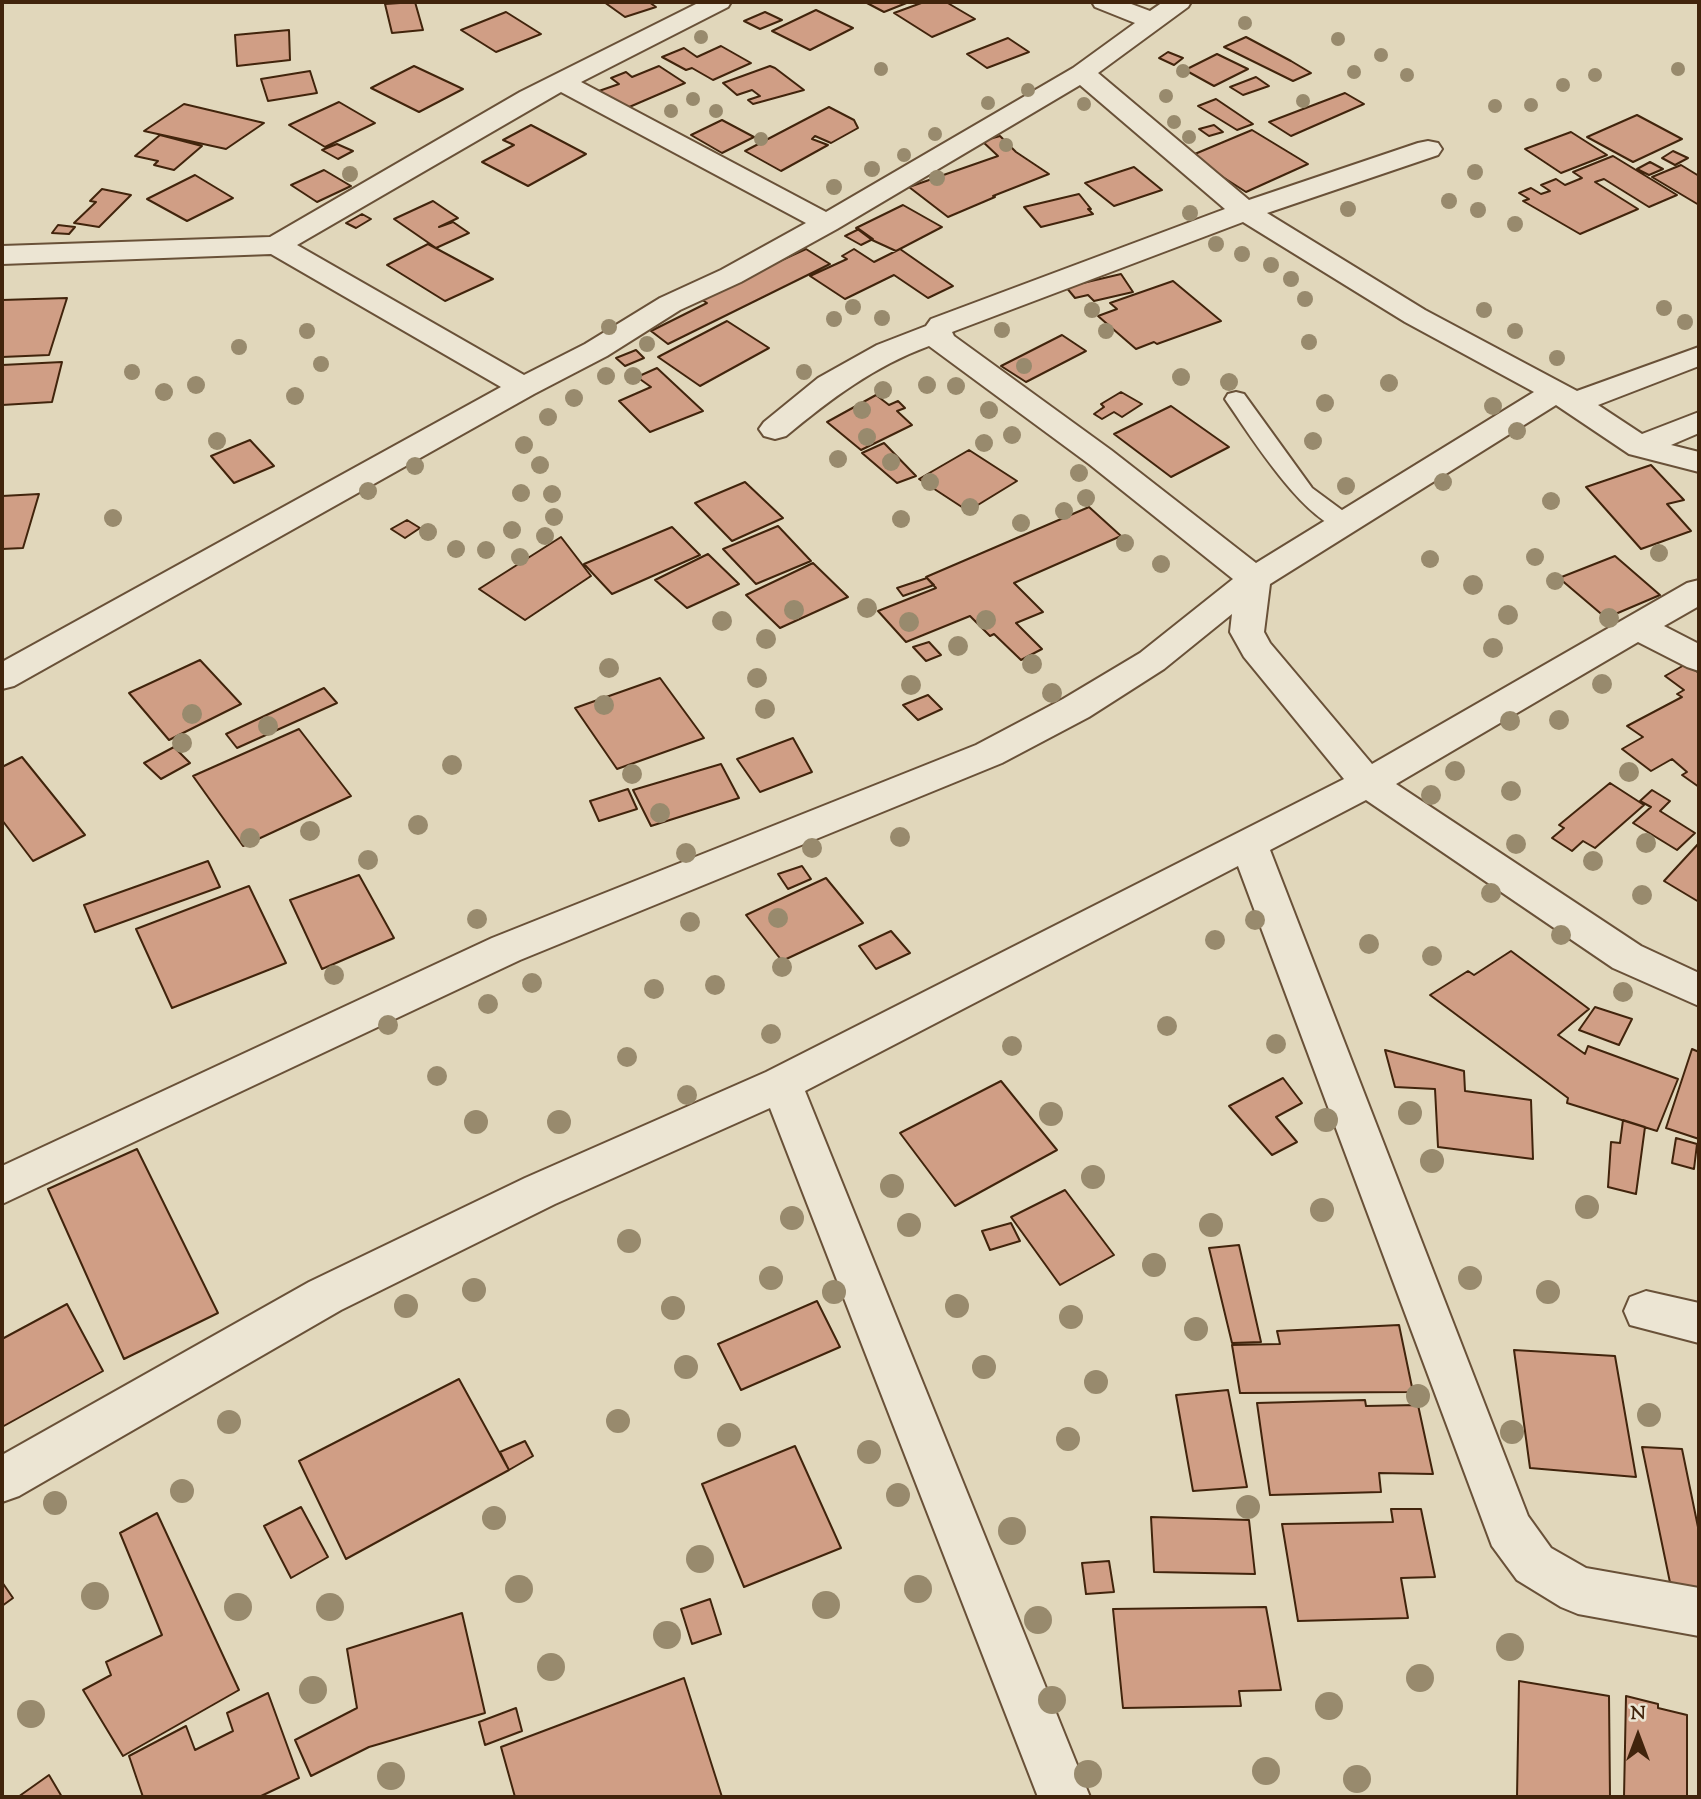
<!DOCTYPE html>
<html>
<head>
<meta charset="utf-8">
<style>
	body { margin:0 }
	#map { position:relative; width:1701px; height:1799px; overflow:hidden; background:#e1d7bb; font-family:"Sorts Mill Goudy",serif }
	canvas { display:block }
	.frame { position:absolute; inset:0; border:4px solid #41240c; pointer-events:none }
	.north { position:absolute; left:1603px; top:1701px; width:70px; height:70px; -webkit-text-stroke:5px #ece5d3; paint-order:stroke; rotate:0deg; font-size:19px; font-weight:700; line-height:28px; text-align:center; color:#41240c }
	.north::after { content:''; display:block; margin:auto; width:24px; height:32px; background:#41240c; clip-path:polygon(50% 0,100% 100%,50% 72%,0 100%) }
</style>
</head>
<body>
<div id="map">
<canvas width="1701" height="1799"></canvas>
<div class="frame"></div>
<div class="north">N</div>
</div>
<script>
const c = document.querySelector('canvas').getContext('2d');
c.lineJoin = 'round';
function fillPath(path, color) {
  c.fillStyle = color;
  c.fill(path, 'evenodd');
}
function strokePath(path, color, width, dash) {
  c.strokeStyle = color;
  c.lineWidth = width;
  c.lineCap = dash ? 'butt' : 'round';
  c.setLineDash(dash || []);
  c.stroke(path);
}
const building = new Path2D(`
	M415,2L423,30L392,33L385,4Z
	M604,2H649L656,7L625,17Z
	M865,2H909L884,12Z
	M924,2H946L975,19L932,37L894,13Z
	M816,10L853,28L810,50L772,31Z
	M506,12L541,34L496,52L461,30Z
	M765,12L782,20L760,29L744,21Z
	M289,30L290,60L237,66L235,35Z
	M1246,37L1291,61L1311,73L1293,81L1224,47Z
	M1008,38L1029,52L987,68L967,54Z
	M721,46L751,63L713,80L692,68L686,70L662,57L684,48L697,57Z
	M1168,52L1183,58L1174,65L1159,58Z
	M1217,54L1248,69L1214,86L1185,70Z
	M414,66L463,89L419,112L371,88Z
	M659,66L685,83L620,111L596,92L619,84L611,78L626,72L632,77Z
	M770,66L775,68L804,90L753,104L748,100L760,96L752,90L737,95L723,83Z
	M310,71L317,93L268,101L261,79Z
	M1256,77L1269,86L1243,95L1230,87Z
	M1345,93L1364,104L1291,136L1269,122Z
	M1216,99L1253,124L1237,130L1198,106Z
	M339,102L375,123L325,147L289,125Z
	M184,104L264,123L226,149L144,131Z
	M829,107L854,120L858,128L831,143L815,136L812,139L828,145L781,171L745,151Z
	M1637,115L1682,139L1633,162L1587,137Z
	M722,120L754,137L722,153L691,135Z
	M531,125L586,154L528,186L482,162L514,145L503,140Z
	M1214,125L1223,132L1209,136L1199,129Z
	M1252,130L1308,164L1246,192L1190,156Z
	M1571,132L1607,155L1561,173L1525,149Z
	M160,135L202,146L174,170L154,165L158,161L135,156Z
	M1000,136L1016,152L1049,174L993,196L995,197L948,217L909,187L998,156L982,141Z
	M337,144L353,151L338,159L322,150Z
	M1673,151L1688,158L1675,165L1662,158Z
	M1613,156L1677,195L1649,207L1604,179L1595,182L1638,209L1580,234L1523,201L1529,199L1519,193L1531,188L1541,194L1550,191L1541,185L1556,179L1565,185L1582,178L1573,172Z
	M1650,162L1663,169L1649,175L1637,169Z
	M1681,165L1699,176V205L1652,177Z
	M1134,167L1162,190L1114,206L1085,183Z
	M324,170L351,186L317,202L291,185Z
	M195,175L233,198L187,221L147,199Z
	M102,189L131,195L99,227L74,223L96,202L90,201Z
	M1079,194L1091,209H1088L1093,214L1041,227L1024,207Z
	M433,201L458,218L439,227L453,222L469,233L436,248L394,219Z
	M903,205L942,227L896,251L872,240L856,228Z
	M362,214L371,219L356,228L346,223Z
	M58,225L75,227L69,234L52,233Z
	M859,229L873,239L861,245L845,236Z
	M428,244L493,279L445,301L387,265Z
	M806,249L830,264L668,344L651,331L707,303L699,298Z
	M854,249L874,262L900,249L953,286L928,298L894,275L845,299L810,276L847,259L842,256Z
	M1121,274L1133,292L1094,301L1088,295L1075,298L1066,287Z
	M1173,281L1221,321L1157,344L1154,342L1136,349L1098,316L1117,309L1110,303Z
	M67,298L49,355L2,357V300Z
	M727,321L769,348L700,386L658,357Z
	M1062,335L1086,351L1026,382L1001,366Z
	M636,350L644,358L625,366L616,358Z
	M62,362L52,402L2,405V365Z
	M657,368L703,411L650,432L619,401L651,387L637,377Z
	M1121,392L1142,404L1122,417L1114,412L1102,419L1094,414L1104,407L1101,404Z
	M876,395L889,405L898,401L905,408L897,411L912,425L861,450L827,422Z
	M1171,406L1222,442L1229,447L1171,477L1114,434Z
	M250,440L274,466L234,483L211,456Z
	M884,443L916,476L897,483L862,453Z
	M969,450L1017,481L968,511L919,479Z
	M1651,465L1684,500L1667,504L1691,531L1641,549L1586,487Z
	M745,482L783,518L732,541L695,503Z
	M39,494L23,548L2,549V496Z
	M1089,507L1121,536L1014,583L1043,612L1016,623L1042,649L1021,660L994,634L990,636L970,616L906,642L878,611L936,588L926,577Z
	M407,520L420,528L405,538L391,529Z
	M778,526L811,561L756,584L723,549Z
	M672,527L700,555L612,594L584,564Z
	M561,537L591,576L525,620L479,589Z
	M708,554L739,584L687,608L655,580Z
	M1615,556L1660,595L1606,618L1559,578Z
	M813,563L848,597L780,628L746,595Z
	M927,578L934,585L903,596L897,588Z
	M929,642L941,655L926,661L913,647Z
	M200,660L241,704L169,740L129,693Z
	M1686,664L1699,673V787L1682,775L1687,772L1672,759L1651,771L1622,749L1643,737L1627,726L1682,697L1677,694L1684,690L1665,676Z
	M660,678L704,738L617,769L575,708Z
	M324,688L337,703L237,748L226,734Z
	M928,695L942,709L918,720L903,705Z
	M299,729L351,796L243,846L193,776Z
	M793,738L812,772L760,792L737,759Z
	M174,747L190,763L161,779L144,763Z
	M22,757L85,835L33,861L2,820V767Z
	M721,764L739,798L651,826L633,790Z
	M1610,783L1644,805L1595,848L1583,841L1572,851L1552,838L1564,828L1559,825Z
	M628,789L637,809L599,821L590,801Z
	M1652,790L1670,801L1660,811L1695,833L1677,850L1633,823L1651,807L1640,801Z
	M1699,843V902L1664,881Z
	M208,861L220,887L95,932L84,905Z
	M802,866L811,879L788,889L778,874Z
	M359,875L394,938L322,969L290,900Z
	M826,878L863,923L782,961L746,915Z
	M249,886L286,963L172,1008L136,929Z
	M891,931L910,953L876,969L859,946Z
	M1511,951L1589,1009L1558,1035L1585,1054L1588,1046L1678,1079L1657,1131L1567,1103L1568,1098L1430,995L1468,971L1474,975Z
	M1595,1007L1632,1019L1619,1045L1579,1030Z
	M1692,1049L1699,1052V1139L1666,1128Z
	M1385,1050L1464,1071L1465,1091L1531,1100L1533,1159L1438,1147L1435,1089L1395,1087Z
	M1283,1078L1302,1103L1276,1117L1297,1142L1272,1155L1229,1106Z
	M1001,1081L1057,1150L955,1206L900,1133Z
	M1623,1120L1645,1127L1636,1194L1608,1187L1611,1142L1620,1143Z
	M1676,1138L1697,1144L1694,1169L1672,1163Z
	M137,1149L218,1313L124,1359L48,1189Z
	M1065,1190L1114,1255L1060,1285L1011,1217Z
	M1011,1223L1020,1241L990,1250L982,1231Z
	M1239,1245L1261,1342L1232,1343L1209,1248Z
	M817,1301L840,1347L741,1390L718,1344Z
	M67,1304L103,1371L2,1427V1339Z
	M1399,1325L1413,1392L1240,1393L1232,1345L1280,1344L1277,1331Z
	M1514,1350L1615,1356L1636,1477L1530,1468Z
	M459,1379L509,1470L346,1559L299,1461Z
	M1228,1390L1247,1487L1193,1491L1176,1395Z
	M1365,1400L1366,1406L1418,1405L1433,1474L1379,1473L1381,1492L1270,1495L1257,1403Z
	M525,1441L533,1456L509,1470L500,1452Z
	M795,1446L841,1548L744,1587L702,1484Z
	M1642,1447L1682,1449L1699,1532V1599L1673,1597Z
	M301,1507L328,1557L291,1578L264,1526Z
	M1391,1509H1421L1435,1577L1401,1578L1408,1618L1298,1621L1282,1524L1393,1522Z
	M157,1513L239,1690L123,1756L83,1690L111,1675L106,1662L162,1635L120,1533Z
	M1151,1517L1249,1520L1255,1574L1154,1572Z
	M1109,1561L1114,1592L1086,1594L1082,1563Z
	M2,1582L13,1598L2,1606Z
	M710,1599L721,1634L692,1644L681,1609Z
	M1266,1607L1281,1690L1239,1691L1241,1706L1123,1708L1113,1609Z
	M462,1613L485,1713L369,1747L311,1776L295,1740L357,1708L347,1649Z
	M684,1678L722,1797H515L501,1747Z
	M1519,1681L1609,1696L1610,1797H1517Z
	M268,1693L299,1778L259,1797H143L129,1756L186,1726L195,1750L233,1731L227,1713Z
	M1626,1696L1658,1704V1708L1687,1715V1797H1624Z
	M516,1708L522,1731L485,1745L479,1722Z
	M49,1775L62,1797H18Z`);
fillPath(building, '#d09e85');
strokePath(building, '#41240c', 2);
const lane = new Path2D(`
	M1236,392L1244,394L1312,488L1354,519L1358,524L1354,529C1314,540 1246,429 1225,399L1228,394Z`);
const street = new Path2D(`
	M700,2H731L728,7L581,82L826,212L1073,68L1135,23L1095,7L1092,2H1126L1150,11L1163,2H1191L1188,7L1098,73L1249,200L1418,143L1428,141L1438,143L1442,149L1438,155L1267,213L1425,310L1577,391L1699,347V366L1598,405L1642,434L1699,412V433L1671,445L1699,452V472L1629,454L1556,405L1270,584L1264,632L1270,643L1372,764L1687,583L1699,580V606L1664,626L1699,644V671L1687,667L1638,642L1396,784L1641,946L1699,973V1006L1613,968L1366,800L1270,850L1528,1516L1551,1548L1586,1568L1699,1588V1636L1578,1614L1561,1607L1517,1580L1492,1546L1238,866L805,1091L1090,1797H1038L770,1108L555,1204L341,1310L19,1496L2,1502V1455L309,1282L525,1178L766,1072L1344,779L1244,657L1230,632L1232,614L1164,669L1089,717L1002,763L520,960L2,1204V1166L492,938L976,745L1063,699L1140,653L1233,579L1089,464L929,346C873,367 832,398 786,436L775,439L764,436L759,429L764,422L818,378L877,345L926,326L931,319L1225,209L1080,85L837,229L741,282L680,310L607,356L534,394L14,686L2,689V662L501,387L271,254L2,264V246L270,237L520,92ZM561,92L806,223L721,270L660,298L585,344L524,375L297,245ZM1243,222L1405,322L1534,392L1256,563L1111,450L954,336L952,332Z
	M1646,1291L1699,1303V1343L1630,1325L1624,1311L1630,1297Z`);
strokePath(lane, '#695138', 4);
strokePath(street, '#695138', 4);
fillPath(lane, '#ece5d3');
fillPath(street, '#ece5d3');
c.fillStyle = '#988a6d';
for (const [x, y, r] of [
	[1245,23,7],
	[701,37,7],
	[1338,39,7],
	[1381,55,7],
	[881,69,7],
	[1678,69,7],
	[1183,71,7],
	[1354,72,7],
	[1407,75,7],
	[1595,75,7],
	[1563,85,7],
	[1028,90,7],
	[1166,96,7],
	[693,99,7],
	[1303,101,7],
	[988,103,7],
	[1084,104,7],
	[1531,105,7],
	[1495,106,7],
	[671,111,7],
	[716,111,7],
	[1174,122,7],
	[935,134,7],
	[1189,137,7],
	[761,139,7],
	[1006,145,7],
	[904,155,7],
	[872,169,8],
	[1475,172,8],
	[350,174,8],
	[937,178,8],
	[834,187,8],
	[1449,201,8],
	[1348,209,8],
	[1478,210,8],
	[1190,213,8],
	[1515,224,8],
	[1216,244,8],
	[1242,254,8],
	[1271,265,8],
	[1291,279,8],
	[1305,299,8],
	[853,307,8],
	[1664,308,8],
	[1092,310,8],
	[1484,310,8],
	[882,318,8],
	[834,319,8],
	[1685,322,8],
	[609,327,8],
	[1002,330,8],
	[307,331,8],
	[1106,331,8],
	[1515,331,8],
	[1309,342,8],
	[647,344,8],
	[239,347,8],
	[1557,358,8],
	[321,364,8],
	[1024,366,8],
	[132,372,8],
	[804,372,8],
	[606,376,9],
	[633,376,9],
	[1181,377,9],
	[1229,382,9],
	[1389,383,9],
	[196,385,9],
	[927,385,9],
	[956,386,9],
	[883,390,9],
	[164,392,9],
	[295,396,9],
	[574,398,9],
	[1325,403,9],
	[1493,406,9],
	[862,410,9],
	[989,410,9],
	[548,417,9],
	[1517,431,9],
	[1012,435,9],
	[867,437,9],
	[217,441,9],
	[1313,441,9],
	[984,443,9],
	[524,445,9],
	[838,459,9],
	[891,462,9],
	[540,465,9],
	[415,466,9],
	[1079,473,9],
	[930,482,9],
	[1443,482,9],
	[1346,486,9],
	[368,491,9],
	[521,493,9],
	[552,494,9],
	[1086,498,9],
	[1551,501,9],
	[970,507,9],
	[1064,511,9],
	[554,517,9],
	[113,518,9],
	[901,519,9],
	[1021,523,9],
	[512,530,9],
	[428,532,9],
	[545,536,9],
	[1125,543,9],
	[456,549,9],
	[486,550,9],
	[1659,553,9],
	[520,557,9],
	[1535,557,9],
	[1430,559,9],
	[1161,564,9],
	[1555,581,9],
	[1473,585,10],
	[867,608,10],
	[794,610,10],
	[1508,615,10],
	[1609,618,10],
	[986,620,10],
	[722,621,10],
	[909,622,10],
	[766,639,10],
	[958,646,10],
	[1493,648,10],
	[1032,664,10],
	[609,668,10],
	[757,678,10],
	[1602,684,10],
	[911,685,10],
	[1052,693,10],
	[604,705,10],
	[765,709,10],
	[192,714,10],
	[1559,720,10],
	[1510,721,10],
	[268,726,10],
	[182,743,10],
	[452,765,10],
	[1455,771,10],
	[1629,772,10],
	[632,774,10],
	[1511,791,10],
	[1431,795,10],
	[660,813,10],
	[418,825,10],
	[310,831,10],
	[900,837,10],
	[250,838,10],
	[1646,843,10],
	[1516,844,10],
	[812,848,10],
	[686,853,10],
	[368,860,10],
	[1593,861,10],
	[1491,893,10],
	[1642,895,10],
	[778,918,10],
	[477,919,10],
	[1255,920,10],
	[690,922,10],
	[1561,935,10],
	[1215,940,10],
	[1369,944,10],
	[1432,956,10],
	[782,967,10],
	[334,975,10],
	[532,983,10],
	[715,985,10],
	[654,989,10],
	[1623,992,10],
	[488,1004,10],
	[388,1025,10],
	[1167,1026,10],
	[771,1034,10],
	[1276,1044,10],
	[1012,1046,10],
	[627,1057,10],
	[437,1076,10],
	[687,1095,10],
	[1410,1113,12],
	[1051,1114,12],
	[1326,1120,12],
	[476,1122,12],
	[559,1122,12],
	[1432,1161,12],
	[1093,1177,12],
	[892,1186,12],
	[1587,1207,12],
	[1322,1210,12],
	[792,1218,12],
	[909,1225,12],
	[1211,1225,12],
	[629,1241,12],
	[1154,1265,12],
	[771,1278,12],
	[1470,1278,12],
	[474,1290,12],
	[834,1292,12],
	[1548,1292,12],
	[406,1306,12],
	[957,1306,12],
	[673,1308,12],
	[1071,1317,12],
	[1196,1329,12],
	[686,1367,12],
	[984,1367,12],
	[1096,1382,12],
	[1418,1396,12],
	[1649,1415,12],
	[618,1421,12],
	[229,1422,12],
	[1512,1432,12],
	[729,1435,12],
	[1068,1439,12],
	[869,1452,12],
	[182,1491,12],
	[898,1495,12],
	[55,1503,12],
	[1248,1507,12],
	[494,1518,12],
	[1012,1531,14],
	[700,1559,14],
	[519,1589,14],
	[918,1589,14],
	[95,1596,14],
	[826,1605,14],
	[238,1607,14],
	[330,1607,14],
	[1038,1620,14],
	[667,1635,14],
	[1510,1647,14],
	[551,1667,14],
	[1420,1678,14],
	[313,1690,14],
	[1052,1700,14],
	[1329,1706,14],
	[31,1714,14],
	[1266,1771,14],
	[1088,1774,14],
	[391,1776,14],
	[1357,1779,14]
]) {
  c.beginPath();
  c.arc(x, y, r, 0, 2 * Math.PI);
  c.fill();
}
</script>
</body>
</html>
